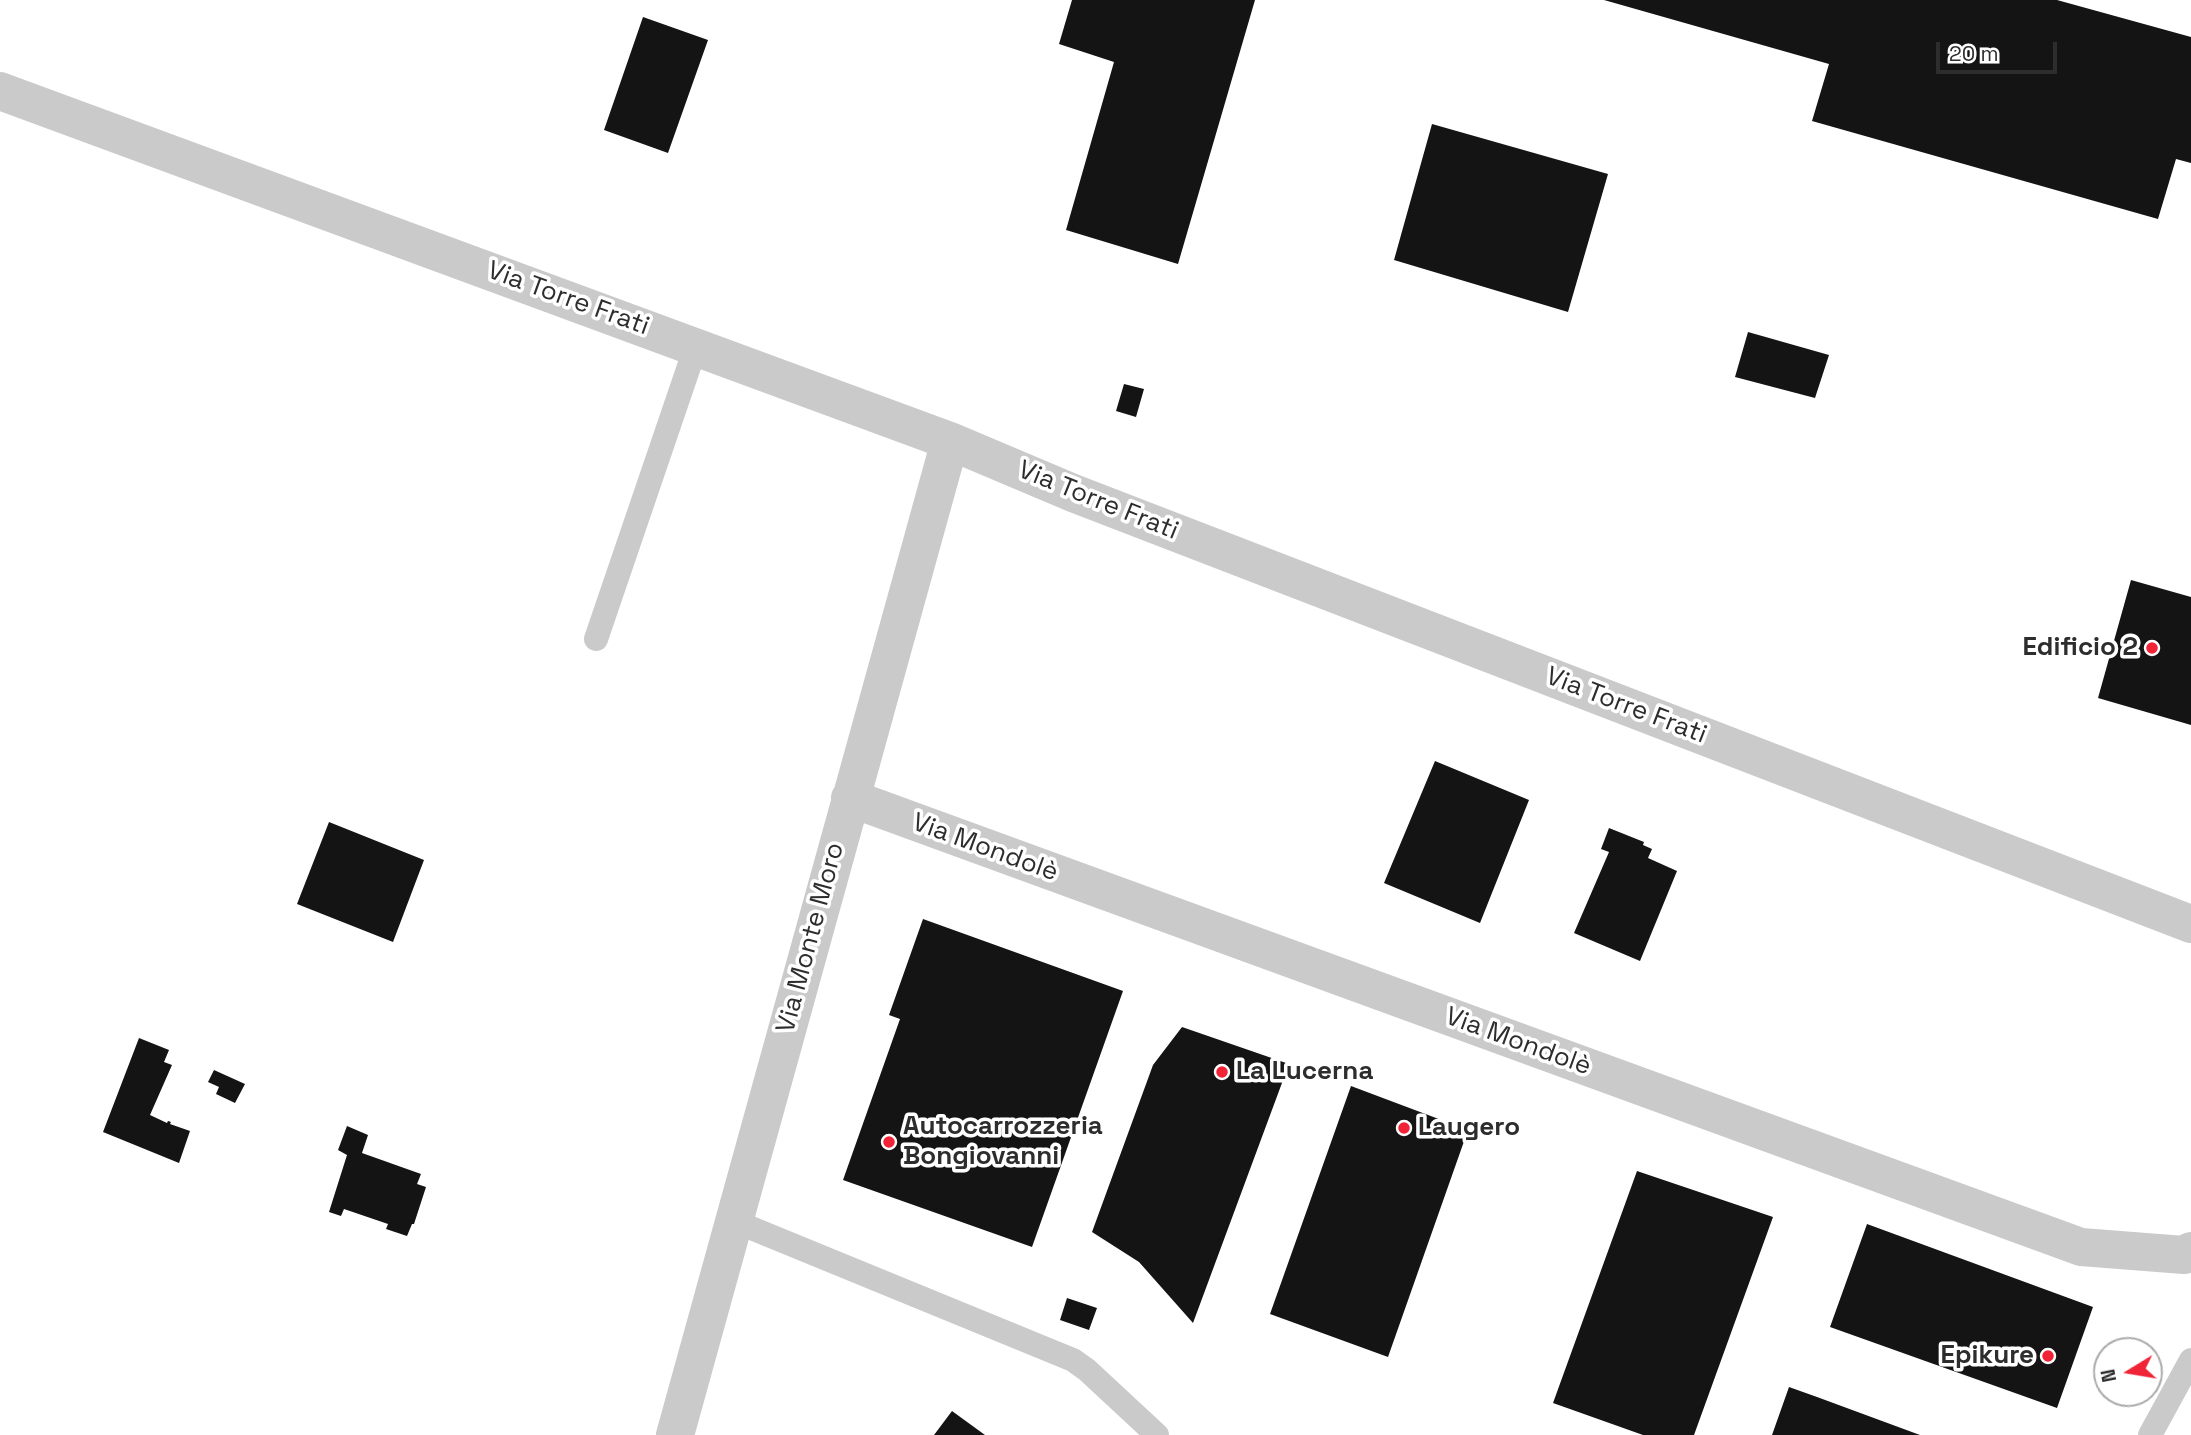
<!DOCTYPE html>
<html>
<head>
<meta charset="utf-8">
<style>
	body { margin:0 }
	#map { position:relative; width:2191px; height:1435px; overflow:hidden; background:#fff; font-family:"Space Grotesk",sans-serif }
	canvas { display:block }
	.north { position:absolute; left:2093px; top:1337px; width:70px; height:70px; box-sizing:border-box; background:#fff; border:2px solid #ababab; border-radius:50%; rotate:259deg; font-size:19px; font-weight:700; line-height:28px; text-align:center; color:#2d2d2d }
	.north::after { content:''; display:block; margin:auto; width:24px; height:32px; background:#f02337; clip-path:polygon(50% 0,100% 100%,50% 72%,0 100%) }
	.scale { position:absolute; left:1936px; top:42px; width:121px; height:32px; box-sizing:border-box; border:4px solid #2d2d2d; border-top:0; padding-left:9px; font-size:21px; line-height:24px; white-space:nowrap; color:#2d2d2d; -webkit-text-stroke:5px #fff; paint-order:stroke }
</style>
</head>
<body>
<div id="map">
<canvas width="2191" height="1435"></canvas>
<div class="north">N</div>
<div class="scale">20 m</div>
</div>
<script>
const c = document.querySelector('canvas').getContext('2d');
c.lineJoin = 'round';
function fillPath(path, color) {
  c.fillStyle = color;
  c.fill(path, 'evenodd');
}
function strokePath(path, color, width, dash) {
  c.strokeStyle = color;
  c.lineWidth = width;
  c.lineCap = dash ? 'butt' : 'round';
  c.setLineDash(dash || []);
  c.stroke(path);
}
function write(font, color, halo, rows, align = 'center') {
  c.font = font + ' "Space Grotesk",sans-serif';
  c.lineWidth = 7;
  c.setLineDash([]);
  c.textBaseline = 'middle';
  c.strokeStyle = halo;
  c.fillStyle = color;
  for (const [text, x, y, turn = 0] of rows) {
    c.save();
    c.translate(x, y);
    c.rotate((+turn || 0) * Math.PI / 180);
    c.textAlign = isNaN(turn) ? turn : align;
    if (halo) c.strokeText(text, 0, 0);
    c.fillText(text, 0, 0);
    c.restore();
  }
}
fillPath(new Path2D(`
	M1072,0H1255L1178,264L1066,230L1114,62L1059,44Z
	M1604,0H2057L2191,37V163L2176,159L2158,219L1812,121L1829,64Z
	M643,17L708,40L668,153L604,130Z
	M1432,124L1608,174L1568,312L1394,260Z
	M1748,332L1829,355L1815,398L1735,377Z
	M1124,384L1144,389L1136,417L1116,411Z
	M2131,580L2191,597V725L2098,698Z
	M1435,761L1529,800L1480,923L1384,883Z
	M329,822L424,860L393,942L297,904Z
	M1609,828L1644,842L1643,845L1652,849L1648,858L1677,871L1640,961L1574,933L1609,852L1601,849Z
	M923,919L1123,991L1032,1247L843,1180L900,1019L889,1015Z
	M1182,1027L1289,1064L1193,1323L1139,1262L1092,1232L1153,1065Z
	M139,1038L169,1050L164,1062L172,1065L150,1115L167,1123L168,1121L171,1122L170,1124L190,1131L179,1163L103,1132Z
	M214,1070L245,1084L235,1103L216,1094L219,1087L208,1082Z
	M1351,1086L1468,1130L1388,1357L1270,1314Z
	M347,1126L368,1135L362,1153L421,1174L417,1184L426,1187L414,1224H412L407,1236L386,1229L388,1224L344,1209L341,1216L329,1212L347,1155L338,1150Z
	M1637,1171L1773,1217L1694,1435H1643L1553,1403Z
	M1867,1224L2093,1307L2057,1408L1830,1327Z
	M1067,1298L1097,1308L1089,1330L1060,1320Z
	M1789,1387L1817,1397L1920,1435H1772Z
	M952,1411L985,1435H934Z`), '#141414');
strokePath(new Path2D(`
	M596,639L696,346
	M734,1221L1073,1360L1087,1370L1157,1435
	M2150,1435L2191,1360`), '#cacaca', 24);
strokePath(new Path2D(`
	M0,91L950,441L1073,493L2191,924
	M850,798L2081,1247L2184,1255L2191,1251
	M675,1435L950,441`), '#cacaca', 38);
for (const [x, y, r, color] of [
	[2152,648,7,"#f02337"],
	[1222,1072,7,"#f02337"],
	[1404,1128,7,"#f02337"],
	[889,1142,7,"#f02337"],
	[2048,1356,7,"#f02337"]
]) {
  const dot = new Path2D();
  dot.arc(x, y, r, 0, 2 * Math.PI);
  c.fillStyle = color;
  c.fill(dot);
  strokePath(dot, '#fff', 2.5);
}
write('26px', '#2d2d2d', '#fff', [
	["Via Torre Frati",568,299,20],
	["Via Torre Frati",1098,501,22],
	["Via Torre Frati",1626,706,21],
	["Via Mondolè",985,848,20],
	["Via Monte Moro",811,938,-75],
	["Via Mondolè",1518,1042,20]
]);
write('bold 26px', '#2d2d2d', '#fff', [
	["Edificio 2",2138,648,"right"],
	["La Lucerna",1236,1072],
	["Autocarrozzeria",903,1127],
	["Bongiovanni",903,1157],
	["Laugero",1418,1128],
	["Epikure",2034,1356,"right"]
], 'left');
</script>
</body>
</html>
